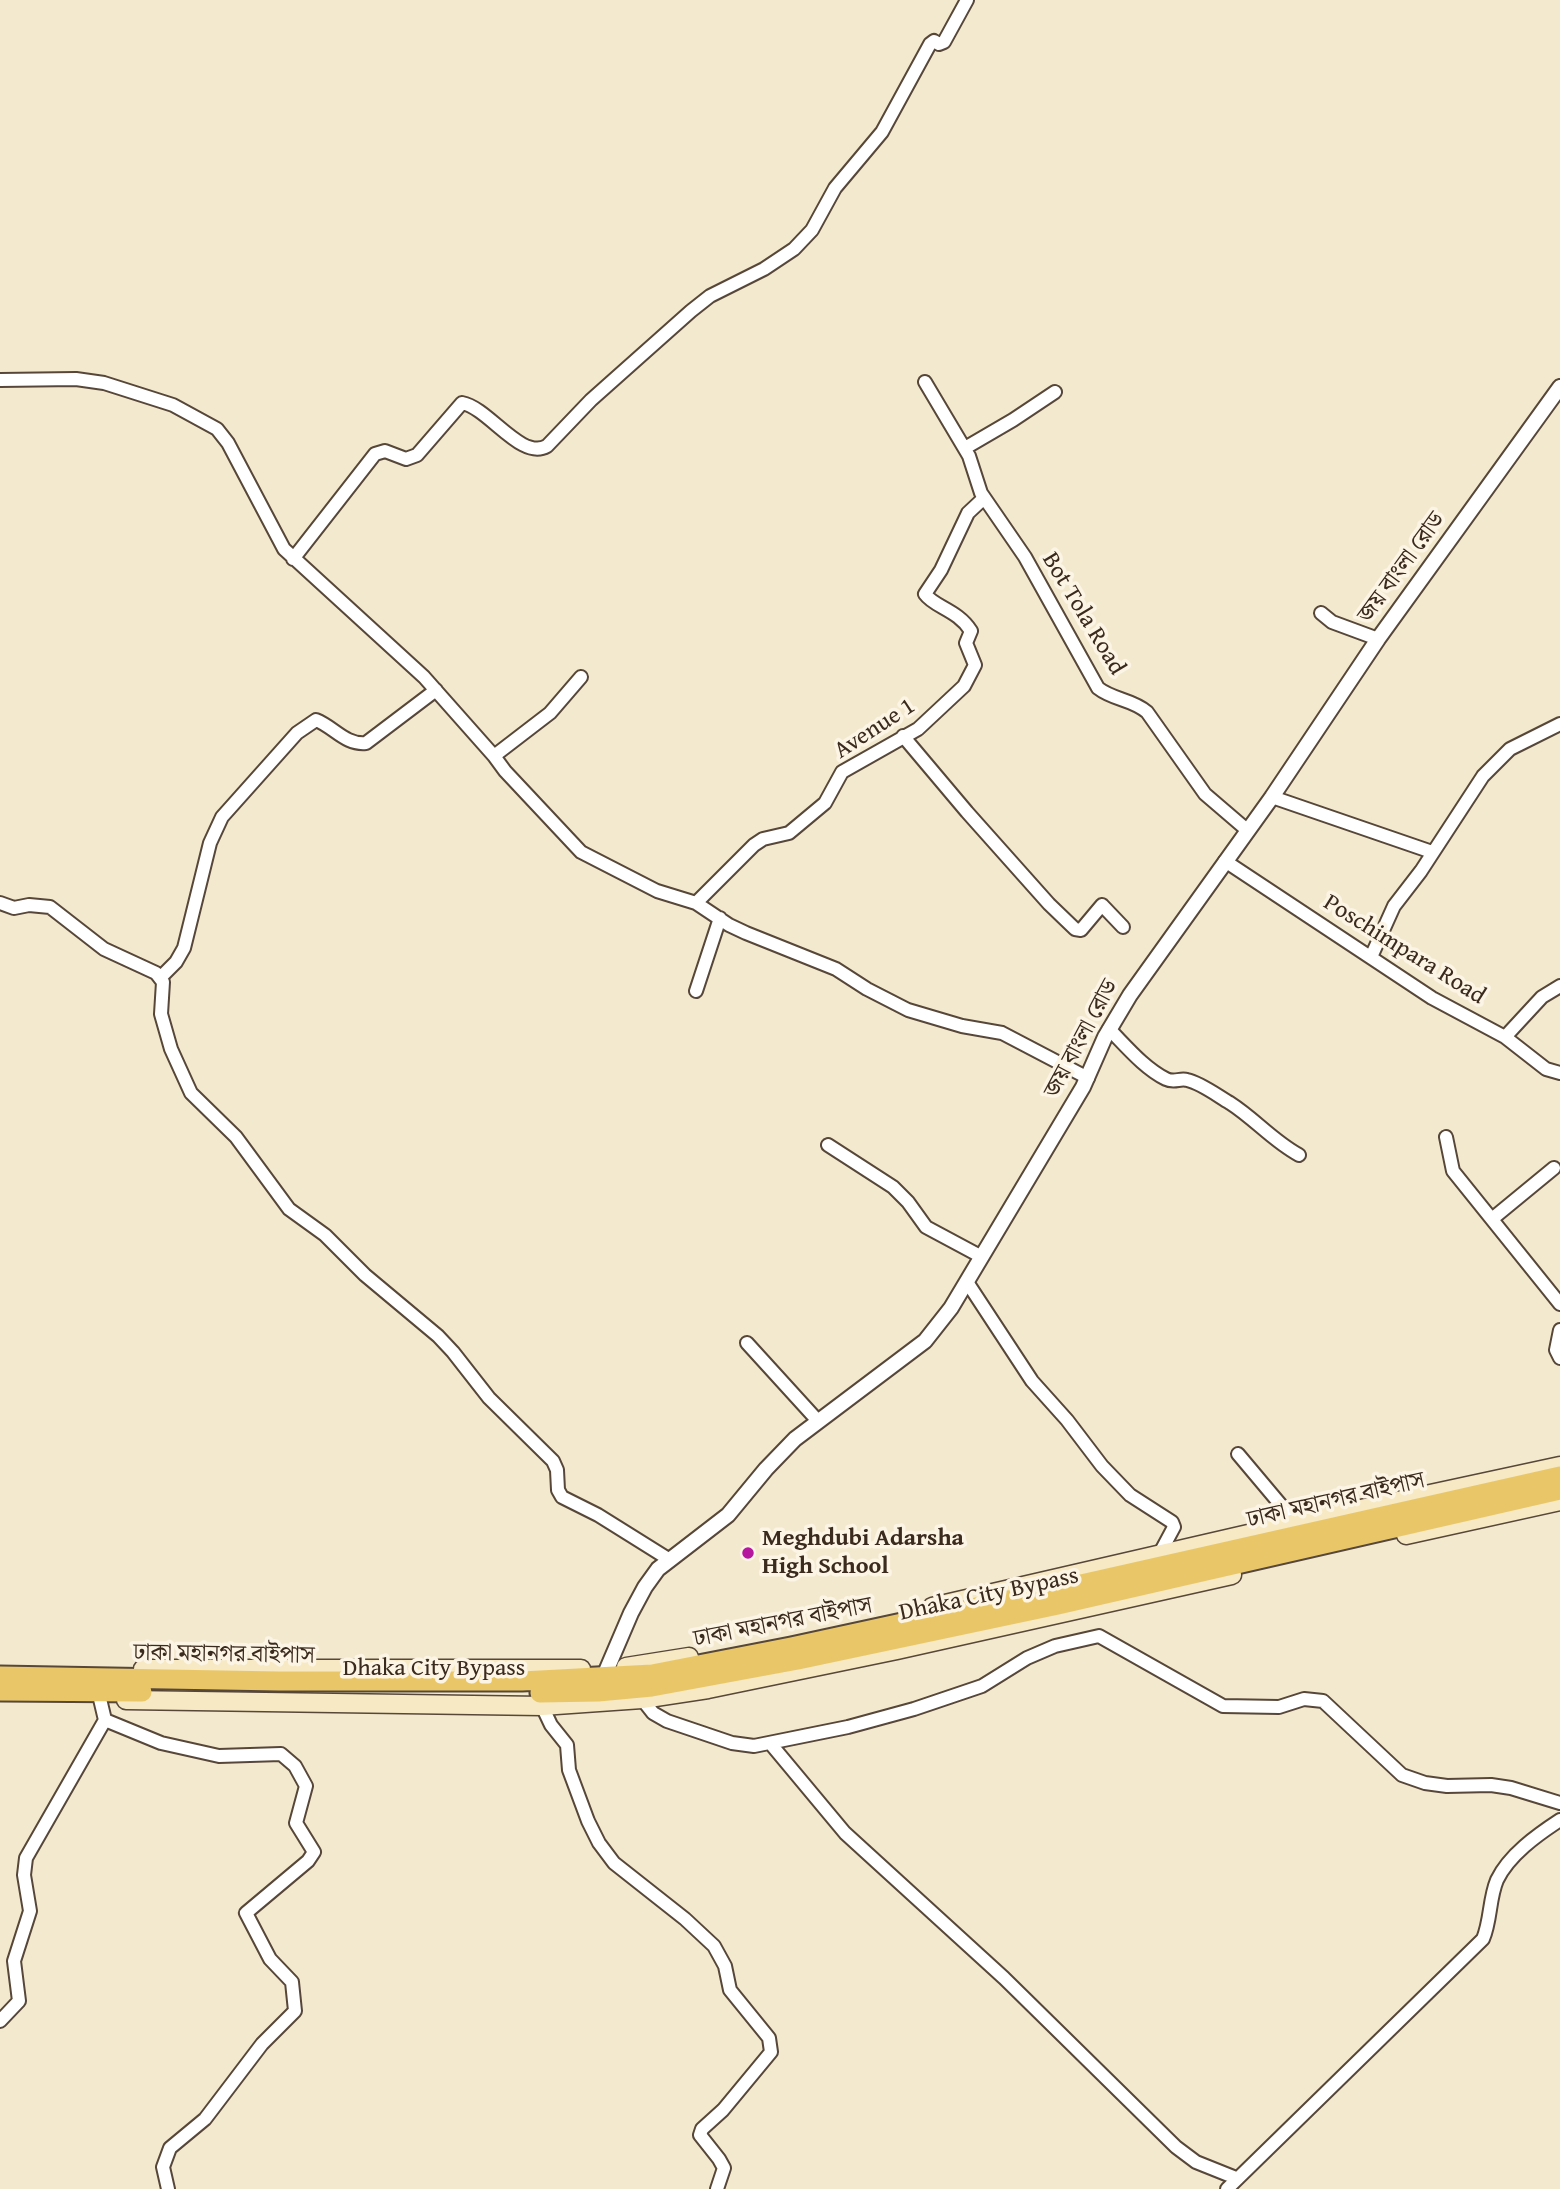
<!DOCTYPE html>
<html>
<head>
<meta charset="utf-8">
<style>
	body { margin:0 }
	canvas { display:block; background:#f3e9cf }
</style>
</head>
<body>
<canvas width="1560" height="2189"></canvas>
<script>
const c = document.querySelector('canvas').getContext('2d');
c.lineJoin = 'round';
function strokePath(path, color, width, dash) {
  c.strokeStyle = color;
  c.lineWidth = width;
  c.lineCap = dash ? 'butt' : 'round';
  c.setLineDash(dash || []);
  c.stroke(path);
}
function write(font, color, halo, rows, align = 'center') {
  c.font = font + ' "Gentium Book Plus","Noto Serif Bengali",serif';
  c.lineWidth = 7;
  c.setLineDash([]);
  c.textBaseline = 'middle';
  c.strokeStyle = halo;
  c.fillStyle = color;
  for (const [text, x, y, turn = 0] of rows) {
    c.save();
    c.translate(x, y);
    c.rotate((+turn || 0) * Math.PI / 180);
    c.textAlign = isNaN(turn) ? turn : align;
    if (halo) c.strokeText(text, 0, 0);
    c.fillText(text, 0, 0);
    c.restore();
  }
}
const minor = new Path2D(`
	M0,380L76,379L104,383L173,405L217,429L228,443L284,549L424,677L494,756L505,771L581,852L657,891L696,903L729,925L746,933L836,969L867,989L908,1010L962,1026L1002,1033L1088,1078
	M925,382L969,456L981,493L1025,557L1098,688C1113,700 1132,699 1147,712L1205,794L1247,830
	M965,448L1013,420L1055,392
	M293,559L375,454L385,451L406,459L417,455L462,403C489,408 521,461 547,446L591,400L691,311L710,296L764,269L794,249L812,230L835,188L882,132L930,44L934,41L939,44L944,42L967,0
	M1321,613L1332,622L1378,639
	M903,736L967,812L1049,904L1075,929L1081,930L1102,905L1123,927
	M494,756L550,713L581,677
	M1272,797L1432,852
	M1225,861L1432,998L1505,1037L1546,1069L1560,1073
	M0,903L14,908L29,905L50,907L104,949L156,973L163,982L161,1014L171,1049L191,1093L236,1137L289,1209L325,1235L365,1275L438,1336L453,1352L489,1398L553,1461L557,1470L558,1490L562,1497L598,1515L670,1560
	M696,903L754,845L763,839L789,833L825,803L842,772L918,729L964,686L975,665L966,643L971,631C958,610 934,607 925,594L941,570L968,513L984,498
	M1371,957L1394,906L1421,871L1483,776L1510,749L1560,724
	M160,978L176,962L184,948L210,843L222,817L297,733L316,720C334,727 345,745 366,743L436,690
	M696,991L720,918
	M1109,1029C1126,1046 1144,1068 1166,1079C1174,1083 1180,1078 1187,1080C1201,1083 1218,1096 1230,1103C1255,1119 1273,1141 1299,1155
	M1505,1037L1542,997L1560,986
	M1446,1137L1453,1171L1560,1304
	M828,1145L893,1187L908,1202L926,1227L982,1257
	M1492,1219L1554,1168
	M967,1282L1032,1381L1067,1420L1102,1466L1130,1495L1172,1522L1174,1527L1159,1555
	M1560,1330L1556,1350L1560,1358
	M747,1343L818,1421
	M1238,1454L1296,1523
	M100,1699L105,1720L161,1743L219,1756L281,1754L295,1766L306,1786L296,1823L314,1852L308,1861L246,1913L270,1959L292,1982L295,2011L262,2044L205,2119L170,2148L163,2167L168,2189
	M642,1699L653,1713L667,1721L732,1743L754,1746L848,1727L914,1709L982,1686L1027,1658L1055,1646L1099,1636L1223,1706L1279,1707L1304,1699L1323,1701L1402,1775L1425,1783L1447,1786L1491,1785L1511,1788L1560,1803
	M542,1706L551,1725L567,1745L569,1770L588,1821L599,1843L614,1863L685,1919L714,1946L725,1966L730,1990L769,2038L771,2052L723,2110L702,2129L700,2135L719,2159L724,2168L717,2189
	M770,1743L845,1833L1004,1978L1176,2147L1196,2162L1236,2178
	M0,2021L19,2001L14,1961L30,1911L24,1875L26,1858L105,1720
	M1227,2189L1483,1939C1491,1920 1489,1899 1497,1880C1509,1855 1537,1835 1560,1820`);
const tertiary = new Path2D(`
	M607,1669L631,1613L645,1587L658,1569L728,1515L766,1469L795,1439L925,1341L951,1308L1083,1087L1105,1037L1130,995L1272,797L1378,639L1560,387`);
const secondary = new Path2D(`
	M1406,1535L1560,1501
	M932,1607L1296,1523L1560,1466
	M626,1667L689,1657
	M143,1669H581
	M126,1700L542,1706L642,1699L708,1689L897,1650L1232,1575`);
const trunk = new Path2D(`
	M0,1676L279,1681H522L652,1674L791,1647L1050,1591L1560,1476
	M0,1691L142,1692
	M540,1693L598,1692L652,1687L798,1660L1058,1605L1560,1490`);
strokePath(minor, '#574739', 16);
strokePath(tertiary, '#574739', 18);
strokePath(secondary, '#574739', 21);
strokePath(trunk, '#574739', 23);
strokePath(minor, '#fff', 12);
strokePath(tertiary, '#fff', 14);
strokePath(secondary, '#f6e9c3', 18);
strokePath(trunk, '#e9c769', 19);
for (const [x, y, r, color] of [
	[748,1553,7,"#b5179e"]
]) {
  const dot = new Path2D();
  dot.arc(x, y, r, 0, 2 * Math.PI);
  c.fillStyle = color;
  c.fill(dot);
  strokePath(dot, '#fcf5e5', 2.5);
}
write('24px', '#3b2a1e', '#fcf5e5', [
	["জয় বাংলা রোড",1402,568,-54],
	["Bot Tola Road",1083,614,59],
	["Avenue 1",875,729,-33],
	["Poschimpara Road",1404,950,32],
	["জয় বাংলা রোড",1082,1039,-62],
	["ঢাকা মহানগর বাইপাস",1336,1501,-13],
	["Dhaka City Bypass",989,1595,-12],
	["ঢাকা মহানগর বাইপাস",783,1623,-11],
	["ঢাকা মহানগর বাইপাস",224,1655,1],
	["Dhaka City Bypass",434,1669]
]);
write('bold 24px', '#3b2a1e', '#fcf5e5', [
	["Meghdubi Adarsha",762,1539],
	["High School",762,1567]
], 'left');
</script>
</body>
</html>
